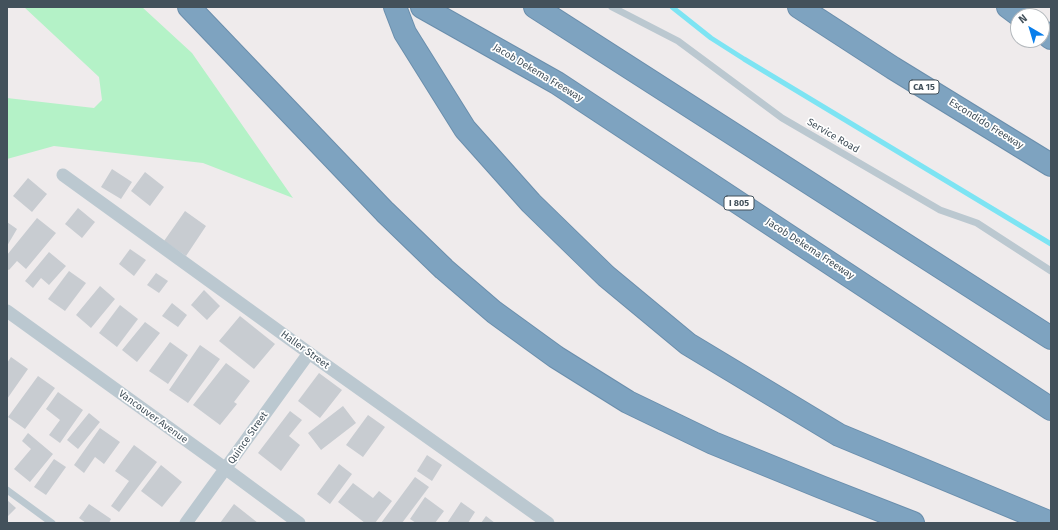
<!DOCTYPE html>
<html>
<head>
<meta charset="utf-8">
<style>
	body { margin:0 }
	#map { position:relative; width:1058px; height:530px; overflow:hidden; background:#efebec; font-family:"Fira Sans",sans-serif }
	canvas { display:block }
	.frame { position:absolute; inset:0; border:8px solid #43515b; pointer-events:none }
	.north { position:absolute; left:1010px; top:8px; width:40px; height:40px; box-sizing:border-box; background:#fff; border:1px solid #b4b9bd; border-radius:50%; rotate:322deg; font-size:11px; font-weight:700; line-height:16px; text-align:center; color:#43515b }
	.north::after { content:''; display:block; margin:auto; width:14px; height:18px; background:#097eeb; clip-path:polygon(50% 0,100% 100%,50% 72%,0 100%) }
</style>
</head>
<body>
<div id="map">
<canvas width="1058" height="530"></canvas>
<div class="frame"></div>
<div class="north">N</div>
</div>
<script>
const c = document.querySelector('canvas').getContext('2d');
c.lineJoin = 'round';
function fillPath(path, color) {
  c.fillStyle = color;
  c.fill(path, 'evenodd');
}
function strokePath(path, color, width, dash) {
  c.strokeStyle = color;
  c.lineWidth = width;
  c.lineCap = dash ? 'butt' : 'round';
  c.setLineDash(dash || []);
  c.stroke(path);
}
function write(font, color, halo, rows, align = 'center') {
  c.font = font + ' "Fira Sans",sans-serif';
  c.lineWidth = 3.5;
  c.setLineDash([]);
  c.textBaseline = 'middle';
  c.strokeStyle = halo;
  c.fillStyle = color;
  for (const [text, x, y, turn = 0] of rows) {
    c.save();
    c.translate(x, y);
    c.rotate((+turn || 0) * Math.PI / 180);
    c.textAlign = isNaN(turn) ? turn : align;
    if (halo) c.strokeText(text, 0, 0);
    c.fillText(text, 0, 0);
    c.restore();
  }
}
fillPath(new Path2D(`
	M24,7H142L192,53L293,198L203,163L54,146L7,159V98L94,108L102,100L99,77Z`), '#b4f2c7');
strokePath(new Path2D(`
	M672,7L711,38L744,59L1051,244`), '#7de4f3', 5);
fillPath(new Path2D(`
	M112,169L132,182L121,199L101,187Z
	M145,172L164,187L150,206L131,191Z
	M28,178L47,194L32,212L13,196Z
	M78,208L95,222L82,238L65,224Z
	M185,211L206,226L186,256L164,241Z
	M37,218L56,233L26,269L17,261L9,270L7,269V255Z
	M7,222L17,229L7,246Z
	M130,249L146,260L134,276L119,264Z
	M49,252L66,266L49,285L41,278L33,288L25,281Z
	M69,271L86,283L65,311L48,299Z
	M156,273L168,281L159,293L147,285Z
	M100,286L115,299L91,328L76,315Z
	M204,290L220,306L207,320L191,305Z
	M172,303L187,315L178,327L162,316Z
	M120,305L138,319L117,347L99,333Z
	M240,316L275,344L254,369L219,341Z
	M145,322L160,333L137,362L122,350Z
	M170,342L188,355L168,384L149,371Z
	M200,345L220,359L188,403L169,390Z
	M11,357L28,369L7,399V363Z
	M226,363L250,381L234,402L237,404L220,425L193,405Z
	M319,373L342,390L320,418L298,401Z
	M38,376L55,388L25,429L8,417Z
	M58,392L83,410L60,443L49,435L60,420L46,409Z
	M343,406L356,423L321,450L308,433Z
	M290,411L302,420L289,436L300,445L281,471L258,453Z
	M89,413L100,422L78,449L67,440Z
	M368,415L385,427L363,457L346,445Z
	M100,428L120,442L104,464L95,457L84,473L74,465Z
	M28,433L53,454L30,482L14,469L31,449L22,441Z
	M134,445L157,462L119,512L111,506L129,481L115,471Z
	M427,455L442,465L432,481L417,471Z
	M54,459L66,467L46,495L34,487Z
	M339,464L352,474L330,504L317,494Z
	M161,465L182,482L162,507L141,491Z
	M415,477L429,487L402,523H381Z
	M353,483L373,498L379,491L392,501L375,523H365L338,502Z
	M425,497L444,511L435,523H416L410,519Z
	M7,500L16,508L7,517Z
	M461,502L475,512L468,523H447Z
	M89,504L111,519L109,523H86L79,518Z
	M234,504L258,523H220Z
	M486,516L495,523H481Z`), '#c8ccd1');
const highway = new Path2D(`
	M189,7L385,212L444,269L494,312L556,357L628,402L713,443L821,487L913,523
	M395,7L405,33L465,129L531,203L606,276L688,344L839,435L1051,523
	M422,7L557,83L1051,409
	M535,7L1051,338
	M799,7L893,68L1051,165
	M1008,7L1020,16
	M1042,31L1051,38`);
strokePath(highway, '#6a8eac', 24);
strokePath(new Path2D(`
	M612,7L678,41L782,118L940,210L977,223L1051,271
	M7,490L52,523`), '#bbc8d0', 7);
strokePath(new Path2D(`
	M63,175L309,353L548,523
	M7,311L226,469L299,523
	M186,523L309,353`), '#bbc8d0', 13);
strokePath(highway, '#7ea3c0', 22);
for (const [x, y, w] of [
	[924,87,30],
	[739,203,30]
]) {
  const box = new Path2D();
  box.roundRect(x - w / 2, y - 7, w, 14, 3);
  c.fillStyle = '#fff';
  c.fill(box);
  strokePath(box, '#43515b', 1);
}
write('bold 9px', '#43515b', null, [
	["CA 15",924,87],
	["I 805",739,203]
]);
write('10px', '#43515b', '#fff', [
	["Jacob Dekema Freeway",538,73,31],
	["Escondido Freeway",986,124,32],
	["Service Road",833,136,30],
	["Jacob Dekema Freeway",810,249,33],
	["Haller Street",305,350,36],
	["Vancouver Avenue",153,417,36],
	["Quince Street",248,438,-55]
]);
</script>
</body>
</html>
